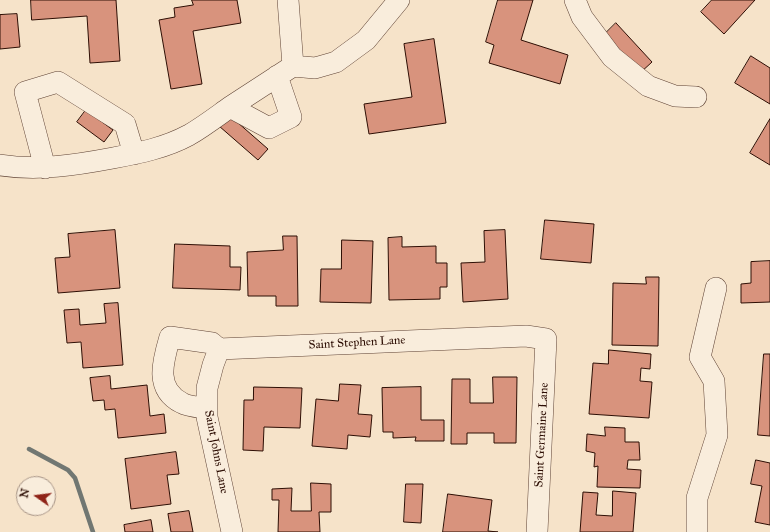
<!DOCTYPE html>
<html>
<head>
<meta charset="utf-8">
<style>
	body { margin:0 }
	#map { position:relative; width:770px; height:532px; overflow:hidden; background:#f6e3c9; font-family:"IM FELL Great Primer",serif }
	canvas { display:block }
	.north { position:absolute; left:16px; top:476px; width:40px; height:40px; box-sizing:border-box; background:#f9eddc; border:1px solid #a79486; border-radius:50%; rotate:284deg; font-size:11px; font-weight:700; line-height:16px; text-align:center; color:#2d0e04 }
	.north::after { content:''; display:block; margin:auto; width:14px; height:18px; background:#8f2418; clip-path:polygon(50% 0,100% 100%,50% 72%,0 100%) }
</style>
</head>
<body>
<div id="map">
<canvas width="770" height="532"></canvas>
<div class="north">N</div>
</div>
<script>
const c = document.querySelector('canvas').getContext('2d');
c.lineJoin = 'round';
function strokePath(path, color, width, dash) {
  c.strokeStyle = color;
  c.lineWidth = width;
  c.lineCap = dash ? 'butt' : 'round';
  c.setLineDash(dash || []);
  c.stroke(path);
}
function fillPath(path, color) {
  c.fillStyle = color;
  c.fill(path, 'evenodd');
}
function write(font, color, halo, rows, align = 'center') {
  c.font = font + ' "IM FELL Great Primer",serif';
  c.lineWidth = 4;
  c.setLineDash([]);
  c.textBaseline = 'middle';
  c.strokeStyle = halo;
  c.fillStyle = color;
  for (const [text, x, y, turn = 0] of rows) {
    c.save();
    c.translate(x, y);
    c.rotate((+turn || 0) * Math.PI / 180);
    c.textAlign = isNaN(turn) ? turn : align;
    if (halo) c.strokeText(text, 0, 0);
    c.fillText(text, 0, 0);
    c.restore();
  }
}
strokePath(new Path2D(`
	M29,449L68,470L75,478L93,532`), '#717772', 4.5);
const building = new Path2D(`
	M31,0H116L120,61L90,63L87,16L32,20Z
	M192,0H237L241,23L193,31L202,84L171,89L159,20L175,17L174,8L193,5Z
	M498,0H533L521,40L568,55L560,84L489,63L494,45L486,42Z
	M712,0H755L724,34L701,12Z
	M17,14L20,47L0,49V15Z
	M616,23L652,62L640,73L604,35Z
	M434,39L446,123L369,134L364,104L412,97L404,44Z
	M751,56L770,68V104L735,83Z
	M86,110L113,130L104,142L77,122Z
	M229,115L268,149L258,160L219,126Z
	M770,119V165L750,153Z
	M545,220L594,224L591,263L541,259Z
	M115,230L120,288L58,293L55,258L70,257L68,234Z
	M505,230L508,299L463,302L461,263L485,262L484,231Z
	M283,236H297L298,306H276V296H248L247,252L283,250Z
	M402,237V247L436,246V263H447V287H440V299L389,300L388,238Z
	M342,240L373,241L371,303L320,302L321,269H341Z
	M175,244L230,246V267H241L240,290L173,288Z
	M770,261V302L741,303V284L751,283V262Z
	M646,277H659L658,346L612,345L613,283L646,284Z
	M118,303L123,365L83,368L81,342L67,343L64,310L79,309L80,325L106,323L104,304Z
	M609,350L651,354L650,369L641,368L640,381L652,382L649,418L589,414L593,363L608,364Z
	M764,354H770V436L758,435Z
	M110,376L111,389L147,385L150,416L164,414L166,433L118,438L115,409L105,410L104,400L93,401L90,378Z
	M493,377H517L516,443H494V433H467V444H451L452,379H470V403H493Z
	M340,384L361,385L358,414L372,415L370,437L348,435L347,449L312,446L316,399L338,401Z
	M254,387L302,388L300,428L264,427L263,451L243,450L244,400H253Z
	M421,387V420H444V441H415L416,437L393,438V432H383L382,388Z
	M605,427L625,428V442H639L640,460H628L627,469L641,470L640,488L597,487L598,466L594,467L595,453L586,451L587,434L605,436Z
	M176,452L179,474L167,475L171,504L131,509L125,459Z
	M756,460L770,463V525L755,522L762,486L751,484Z
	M311,483L331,484V512H319L320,532H278L279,500H272V489L292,488L291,511H311Z
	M406,484H423L421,523L404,522Z
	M613,491L636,493L633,532H580L583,492L598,493L596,515L612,516Z
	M448,494L492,500L488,531L498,532H443Z
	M189,511L193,532H171L168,514Z
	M151,520L153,532H125L124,525Z`);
fillPath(building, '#d8937d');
strokePath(building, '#2d0e04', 1);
const minor = new Path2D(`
	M288,0L293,66
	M575,0L582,17L612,57L648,86L675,96L696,97
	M277,76L291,117L269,128L230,107L293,66L315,68L336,62L366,40L399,0
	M0,165C38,171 76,165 113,158C139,153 165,148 189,135C203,127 216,117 230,107
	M45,168L25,92L58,82L125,124L134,154
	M219,349L213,365L207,388V417L232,532
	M207,408C199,407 189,407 182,403C154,389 163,361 170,337L212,343L219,349L526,336L546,339L537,532
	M697,532V498L717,435L714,381L700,357L716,288`);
strokePath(minor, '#5f4335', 22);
strokePath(minor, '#f9eddc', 21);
write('12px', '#2d0e04', '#f9eddc', [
	["Saint Stephen Lane",357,343,-3],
	["Saint Germaine Lane",542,435,-87],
	["Saint Johns Lane",216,452,79]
]);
</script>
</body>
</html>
